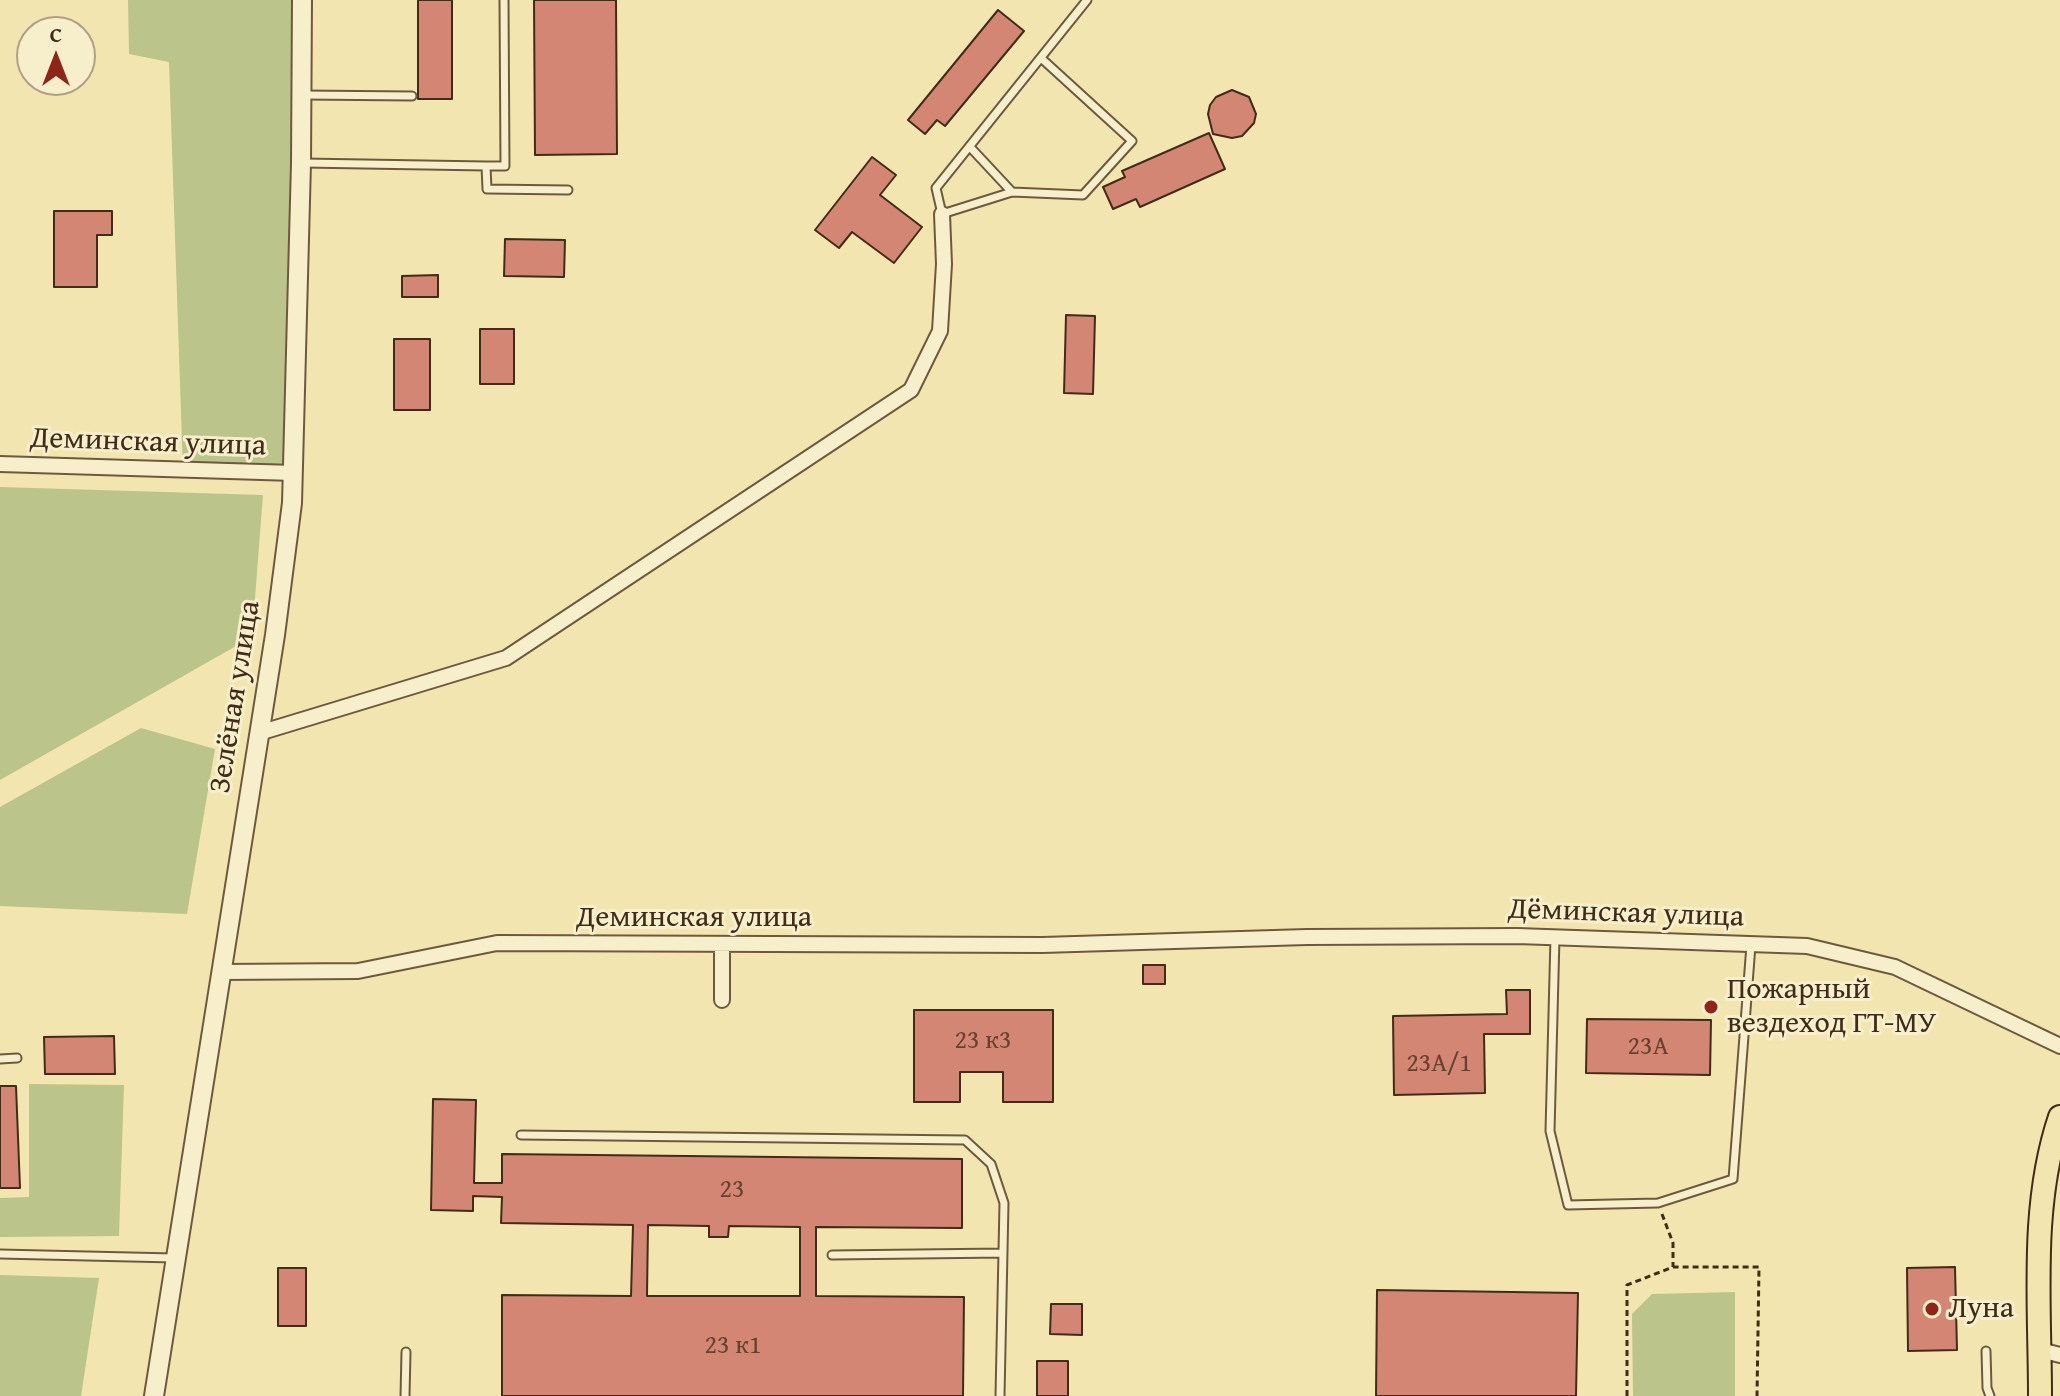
<!DOCTYPE html>
<html>
<head>
<meta charset="utf-8">
<style>
	body { margin:0 }
	#map { position:relative; width:2060px; height:1396px; overflow:hidden; background:#f3e5b0; font-family:"Gentium Book Plus",serif }
	canvas { display:block }
	.north { position:absolute; left:16px; top:16px; width:80px; height:80px; box-sizing:border-box; background:#f7eecc; border:2px solid #aea084; border-radius:50%; rotate:0deg; font-size:22px; font-weight:700; line-height:32px; text-align:center; color:#402c18 }
	.north::after { content:''; display:block; margin:auto; width:28px; height:36px; background:#8f2418; clip-path:polygon(50% 0,100% 100%,50% 72%,0 100%) }
</style>
</head>
<body>
<div id="map">
<canvas width="2060" height="1396"></canvas>
<div class="north">С</div>
</div>
<script>
const c = document.querySelector('canvas').getContext('2d');
c.lineJoin = 'round';
function fillPath(path, color) {
  c.fillStyle = color;
  c.fill(path, 'evenodd');
}
function strokePath(path, color, width, dash) {
  c.strokeStyle = color;
  c.lineWidth = width;
  c.lineCap = dash ? 'butt' : 'round';
  c.setLineDash(dash || []);
  c.stroke(path);
}
function write(font, color, halo, rows, align = 'center') {
  c.font = font + ' "Gentium Book Plus",serif';
  c.lineWidth = 6;
  c.setLineDash([]);
  c.textBaseline = 'middle';
  c.strokeStyle = halo;
  c.fillStyle = color;
  for (const [text, x, y, turn = 0] of rows) {
    c.save();
    c.translate(x, y);
    c.rotate((+turn || 0) * Math.PI / 180);
    c.textAlign = isNaN(turn) ? turn : align;
    if (halo) c.strokeText(text, 0, 0);
    c.fillText(text, 0, 0);
    c.restore();
  }
}
fillPath(new Path2D(`
	M128,0H302L294,473L183,471L169,62L129,54Z
	M0,487L263,495L252,637L0,780Z
	M141,728L215,749L187,914L0,906V807Z
	M29,1084L124,1085L119,1236L0,1237V1198L29,1197Z
	M0,1275L99,1278L81,1396H0Z
	M1735,1292V1396H1633L1632,1314L1652,1294Z`), '#bbc48b');
const building = new Path2D(`
	M418,0H452V99H418Z
	M534,0H616L617,154L535,155Z
	M998,10L1024,31L945,126L937,120L925,134L908,120Z
	M1232,90L1249,97L1256,114L1254,123L1242,136L1232,138L1213,134L1208,114L1210,105L1216,97Z
	M1209,133L1225,169L1140,207L1136,199L1113,209L1103,187L1125,177L1122,171Z
	M872,157L896,175L880,195L922,227L894,263L852,232L839,248L815,230Z
	M54,211H112V235H97V287H54Z
	M505,239L565,240L564,277L504,276Z
	M438,275V297H402V276Z
	M1066,315L1095,316L1093,394L1064,393Z
	M480,329H514V384H480Z
	M394,339H430V410H394Z
	M1143,965H1165V984H1143Z
	M1506,990H1530V1034H1484L1485,1093L1394,1095L1393,1016L1507,1014Z
	M914,1010H1053V1102H1003V1072H960V1102H914Z
	M1587,1019L1711,1020L1710,1075L1586,1073Z
	M114,1036L115,1074H45L44,1037Z
	M0,1086H16L20,1188H0Z
	M433,1099L476,1100L474,1183H502V1154L962,1159V1228L816,1227V1296L964,1297L963,1396H502V1295L631,1296L633,1225L501,1223L502,1197L473,1196V1211L431,1210ZM648,1225L709,1226V1237H728L729,1226L800,1227V1296H647Z
	M1955,1267L1957,1350L1908,1351L1907,1268Z
	M278,1268H306V1326H278Z
	M1377,1290L1578,1293L1576,1396H1376Z
	M1051,1304H1082V1335L1050,1334Z
	M1037,1361H1068V1396H1037Z`);
fillPath(building, '#d38673');
strokePath(building, '#402c18', 2);
const service = new Path2D(`
	M303,95L412,96
	M970,147L1012,192L1083,195L1132,141L1041,58
	M303,163L486,166L487,189L568,190
	M486,166H505L504,0
	M1012,192L942,214L936,188L1087,0
	M1555,937L1550,1131L1568,1205L1658,1203L1733,1179L1751,945
	M0,1059L17,1058
	M521,1135L965,1140L991,1164L1004,1203L1000,1396
	M0,1254L174,1258
	M832,1255L1003,1253
	M1986,1351L1987,1388L1990,1396
	M405,1396L406,1352`);
const minor = new Path2D(`
	M0,464L294,473
	M259,733L506,658L911,390L940,331L944,264L942,214
	M722,944V1000
	M221,972L358,971L497,943L1042,945L1307,937L1517,936L1807,946L1895,967L2060,1046
	M2040,1350L2060,1355`);
const tertiary = new Path2D(`
	M154,1396L275,635L292,503L301,163L302,0`);
const trunk = new Path2D(`
	M2040,1396C2040,1303 2030,1206 2060,1117`);
strokePath(service, '#6d5a3e', 11);
strokePath(minor, '#6d5a3e', 18);
strokePath(tertiary, '#6d5a3e', 22);
strokePath(trunk, '#402c18', 26);
strokePath(new Path2D(`
	M1662,1214L1673,1243V1267
	M1627,1396V1285L1673,1267H1759L1757,1396`), '#402c18', 3, [6, 4]);
strokePath(service, '#f7eecc', 7);
strokePath(minor, '#f7eecc', 14);
strokePath(tertiary, '#f7eecc', 18);
strokePath(trunk, '#f3e5b0', 22);
for (const [x, y, r, color] of [
	[1711,1007,8,"#8f2418"],
	[1932,1309,8,"#8f2418"]
]) {
  const dot = new Path2D();
  dot.arc(x, y, r, 0, 2 * Math.PI);
  c.fillStyle = color;
  c.fill(dot);
  strokePath(dot, '#f7eecc', 3);
}
write('26px', '#65422f', null, [
	["23 к3",983,1041],
	["23А",1648,1047],
	["23А/1",1439,1064],
	["23",732,1190],
	["23 к1",733,1346]
]);
write('30px', '#402c18', '#f7eecc', [
	["Деминская улица",148,443,2],
	["Зелёная улица",236,697,-81],
	["Дёминская улица",1626,914,2],
	["Деминская улица",694,918]
]);
write('30px', '#402c18', '#f7eecc', [
	["Пожарный",1727,990],
	["вездеход ГТ-МУ",1727,1024],
	["Луна",1948,1309]
], 'left');
</script>
</body>
</html>
